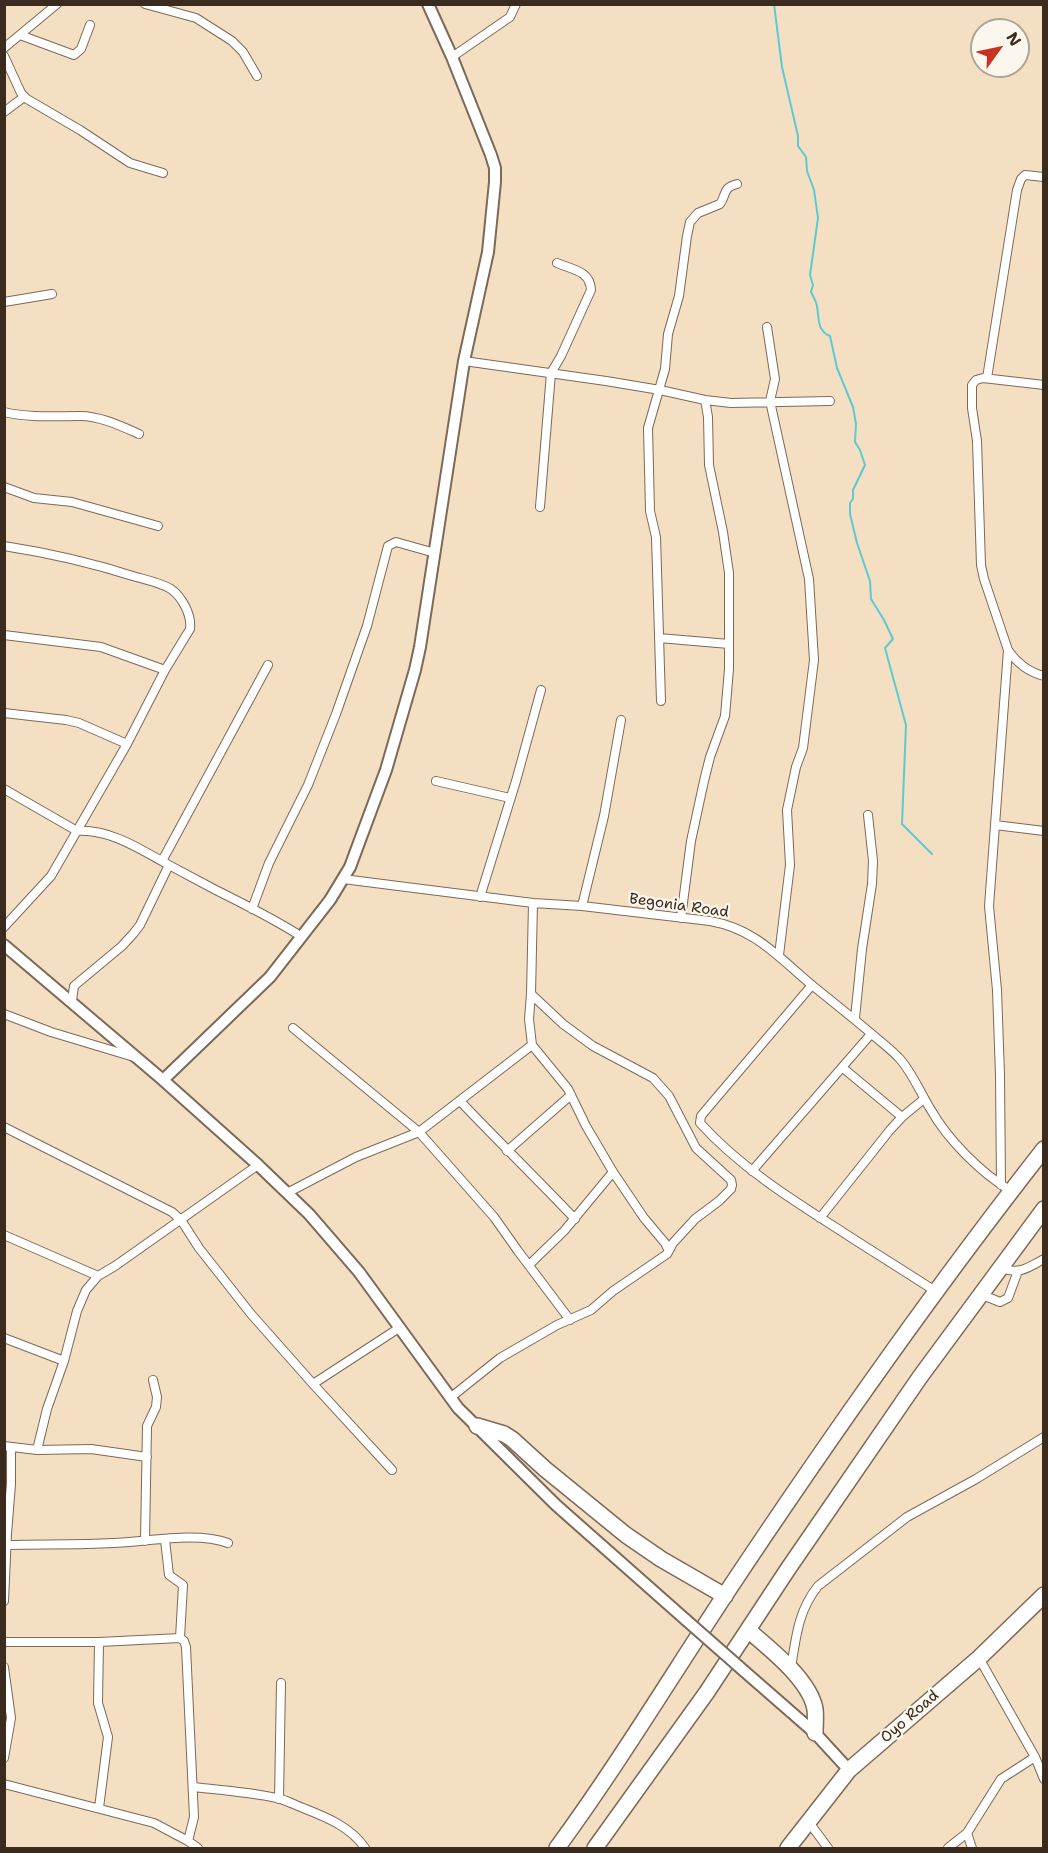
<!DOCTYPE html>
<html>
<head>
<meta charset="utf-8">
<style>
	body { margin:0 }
	#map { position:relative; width:1048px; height:1853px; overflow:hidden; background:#f4dfc3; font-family:"Shantell Sans",sans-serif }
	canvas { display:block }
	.frame { position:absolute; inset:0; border:6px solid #3b2a1e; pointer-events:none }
	.north { position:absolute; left:970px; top:18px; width:60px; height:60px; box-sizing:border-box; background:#fbf7ec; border:2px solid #aea59a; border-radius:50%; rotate:57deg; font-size:16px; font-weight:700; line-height:24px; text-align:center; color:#3b2a1e }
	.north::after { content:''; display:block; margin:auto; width:21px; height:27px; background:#c8321e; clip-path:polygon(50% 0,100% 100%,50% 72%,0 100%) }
</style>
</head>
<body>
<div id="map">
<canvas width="1048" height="1853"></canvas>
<div class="frame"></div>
<div class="north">N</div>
</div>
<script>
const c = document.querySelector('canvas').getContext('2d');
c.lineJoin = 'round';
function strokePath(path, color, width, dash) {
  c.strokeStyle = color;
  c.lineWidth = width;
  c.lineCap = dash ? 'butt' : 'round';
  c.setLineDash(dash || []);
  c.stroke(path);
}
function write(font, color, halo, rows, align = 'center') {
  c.font = font + ' "Shantell Sans",sans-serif';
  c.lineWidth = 4.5;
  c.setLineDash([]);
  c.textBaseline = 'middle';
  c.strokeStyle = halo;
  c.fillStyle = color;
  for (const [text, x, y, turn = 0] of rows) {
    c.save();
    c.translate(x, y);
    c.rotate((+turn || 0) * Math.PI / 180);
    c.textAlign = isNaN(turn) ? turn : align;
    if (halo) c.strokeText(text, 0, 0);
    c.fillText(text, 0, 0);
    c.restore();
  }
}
strokePath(new Path2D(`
	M774,4L782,67L798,136V146L806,157L807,171L814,190L818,218L810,275L813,285L811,292C813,296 816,301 817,306C819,318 817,331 830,336L837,368L853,407L856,424L855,442L860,450L865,465L853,490V499L850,503V514L857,543L870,581L871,599L884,620L893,639L885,648L906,725L902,824L932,854`), '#5ccad0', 2);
const street = new Path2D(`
	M145,4L196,18L232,41L243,52L257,76
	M20,35L74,55L81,49L90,25
	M4,48L57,4
	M4,56L21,93L27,99L80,130L130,163L163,173
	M452,57L510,17L516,4
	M4,112L24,97
	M4,302L52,294
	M767,327L775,379L770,401L809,579L814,660L803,748L796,767L787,810L790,865L779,955
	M464,361L606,381L660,390L705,400L731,403L830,401
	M987,378L1017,190L1021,179L1025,175L1044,177
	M1044,385L983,378L976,380L972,385V408L977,441L981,565L984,579L1008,650C1017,663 1028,672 1044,676
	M4,412C29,418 55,416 80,416C100,416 121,426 139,434
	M4,487L34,498L72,502L158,526
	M540,507L551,373L561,356L591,290C590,271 574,270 557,263
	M4,546C49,553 93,563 136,577C147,580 161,583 171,589C182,597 192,615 190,629L165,670L127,744L51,876L4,927
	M4,635L101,647L165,670
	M659,638L729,644
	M661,701L656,537L650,511L648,428L665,369L668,334L679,296L687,236L690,222L698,213L720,204C727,194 722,188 737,184
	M4,713L66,720L79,723L127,744
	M436,781L510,798
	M4,789L77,831C110,829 140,849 167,864C182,872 197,880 212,888C243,904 273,918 302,937
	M995,825L1044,831
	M162,861L268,665
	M343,879L533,903L582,906L710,921C756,929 779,958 813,986C833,1002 853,1018 873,1035C882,1043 892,1050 900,1059C913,1074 921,1094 931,1110C948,1140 981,1173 1011,1191
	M480,897L516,781L541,690
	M533,903L531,994L529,1019L532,1045L568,1089L586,1126L613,1172L644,1218L665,1243L668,1249
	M582,906L604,816L621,720
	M252,909L269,863L308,785L336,714L367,626L388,546L396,542L435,553
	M681,918L691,841L704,781L710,757L725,716L729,669V573L723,532L709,465L708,417L705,400
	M812,985L706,1110L701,1116L700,1123C739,1166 789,1198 838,1229C870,1250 903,1270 935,1291
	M72,1001L74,986L122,946L133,934L140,925L169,865
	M4,1014L51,1032L134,1057
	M855,1018L862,949L872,884L873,861L868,815
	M532,1045L419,1132L494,1217L518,1251L570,1320
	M843,1068L902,1117
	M460,1101C498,1141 537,1179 575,1219
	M4,1127L172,1212L181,1220L199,1248L251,1314L313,1384L392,1470
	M507,1151L571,1095
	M752,1171L871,1034
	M1001,1185L1000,1075L997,990L989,906L1008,650
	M287,1193L356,1157L419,1132L293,1028
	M820,1218L890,1130L902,1117L924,1099
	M4,1235L98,1276
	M529,1265L564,1231L613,1172
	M1001,1268C1020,1275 1027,1268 1044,1259
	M980,1294L1000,1302L1008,1298L1018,1271
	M4,1338L64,1361
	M313,1384L399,1328
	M450,1398L500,1358L557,1325L591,1310L613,1291L667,1254L673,1243L695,1219L719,1201L731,1189L732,1185L731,1180L696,1148L669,1096L653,1078L593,1046L563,1024L531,994
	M4,1446L37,1450L91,1449L147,1457
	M37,1450L47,1409L64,1361L77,1311L86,1290L98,1276L115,1266L258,1165
	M165,1540L169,1575L183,1585L180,1638
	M145,1541L147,1426L156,1407L157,1397L153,1380
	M6,1545C42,1544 78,1545 113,1543C147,1542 196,1531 228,1543
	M4,1601L7,1534L11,1484V1448
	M4,1642H99L180,1638L184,1641L186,1647L194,1817L188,1841
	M979,1658L1035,1757L1044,1779
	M4,1667L11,1718L4,1758
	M791,1668C796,1637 798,1611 818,1586L907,1517L976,1479L1044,1437
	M4,1784L154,1823L188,1841L198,1848
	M193,1787C221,1790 249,1792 277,1798C286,1800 295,1805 303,1808C326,1817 351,1827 365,1848
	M279,1799L281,1683
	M99,1808L108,1737L98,1703L99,1642
	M808,1821L828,1848
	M967,1833L972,1848
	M948,1848L967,1833L1001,1779L1035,1757`);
const secondary = new Path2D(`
	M4,945L163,1080L258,1165L309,1214L359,1272L458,1408L556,1505L686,1620
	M163,1080L270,977L330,900L350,867L386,770L415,670L420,647L464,361L488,252L495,182V168L491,155L452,57L428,4
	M744,1671L815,1733L849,1770`);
const highway = new Path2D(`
	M477,1426L504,1434L512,1439L545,1469L626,1535L661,1559L725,1596
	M748,1630C769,1648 810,1680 815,1709C816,1716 815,1725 815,1733
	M557,1848C617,1766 669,1680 725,1595C826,1443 931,1293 1044,1149
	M595,1848L707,1692L788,1569L920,1377L1044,1209
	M788,1848L849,1770L979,1658L1044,1595`);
strokePath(street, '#7c6958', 10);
strokePath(secondary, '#7c6958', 14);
strokePath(highway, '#7c6958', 18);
strokePath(street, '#fff', 8);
strokePath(secondary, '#fff', 10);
strokePath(highway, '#fff', 15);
const secondaryBridge = new Path2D(`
	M686,1620L744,1671`);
strokePath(secondaryBridge, '#7c6958', 14, []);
strokePath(secondaryBridge, '#fff', 10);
write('15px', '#3b2a1e', '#fbf7ec', [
	["Begonia Road",679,906,8],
	["Oyo Road",910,1717,-41]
]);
</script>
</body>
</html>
